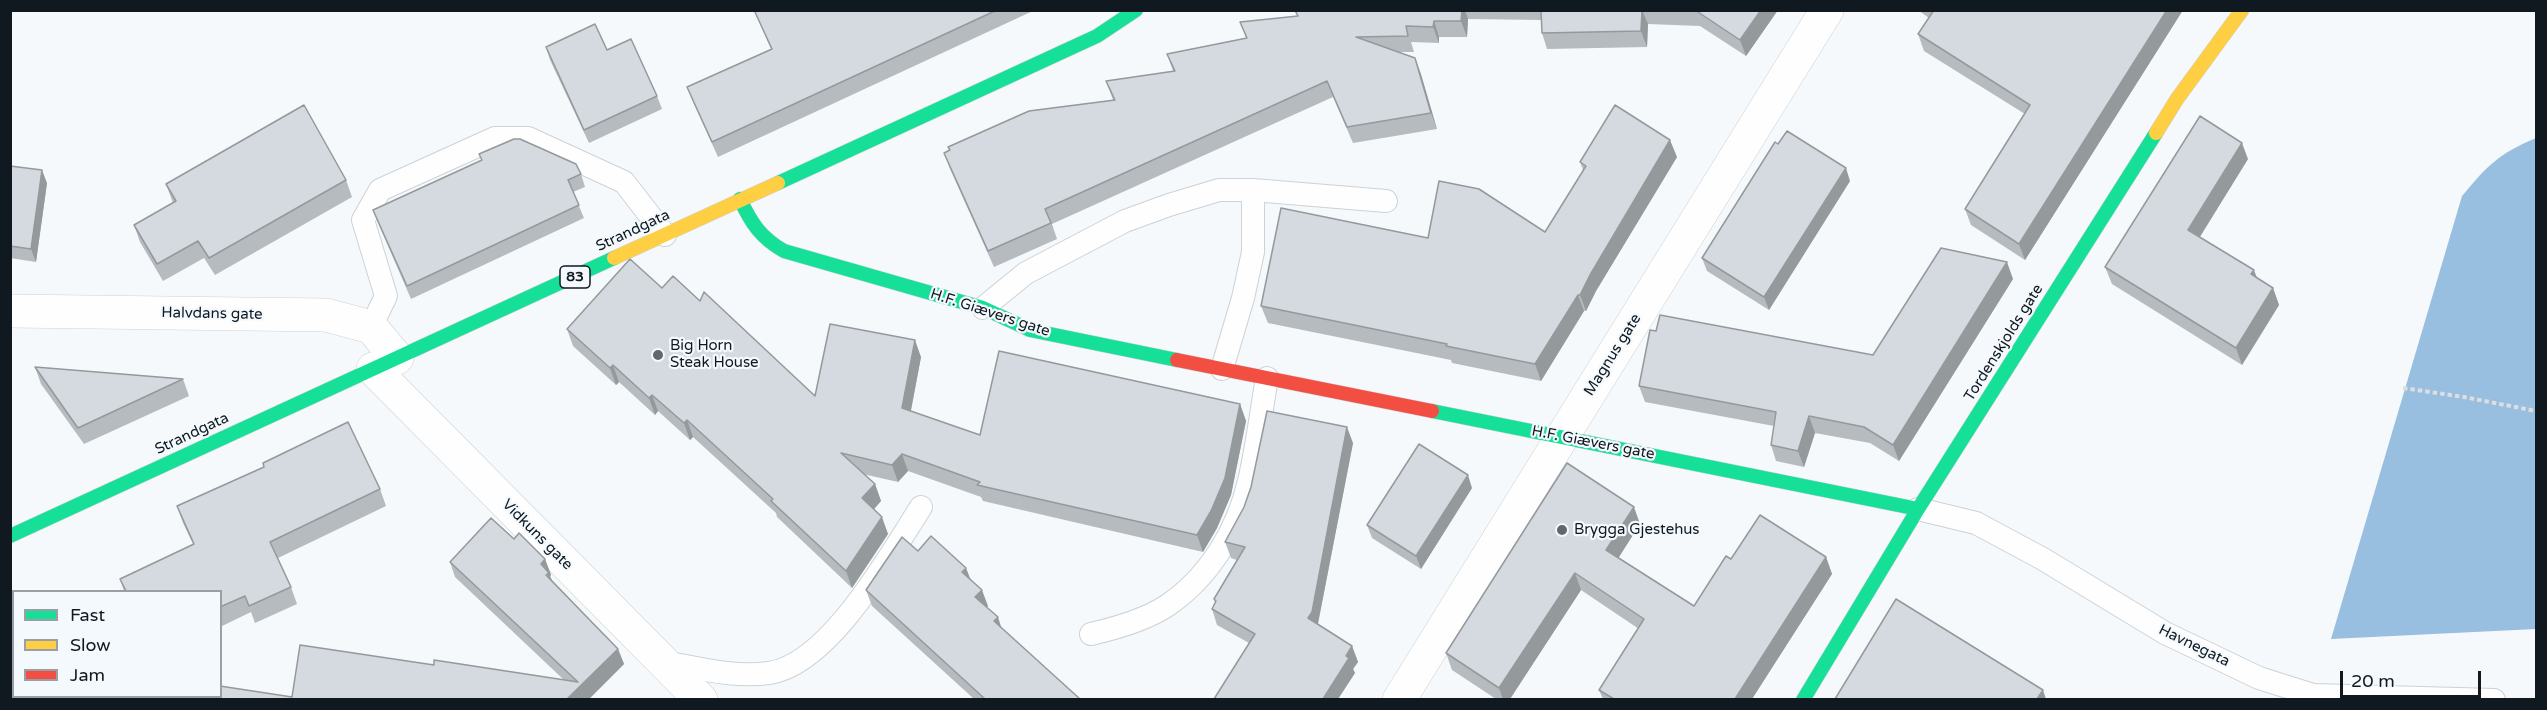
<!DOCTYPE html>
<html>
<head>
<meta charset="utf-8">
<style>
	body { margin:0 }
	#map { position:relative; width:2547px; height:710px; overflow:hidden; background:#f6f9fb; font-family:"Varela Round",sans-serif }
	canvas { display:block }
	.frame { position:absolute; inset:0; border:12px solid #101920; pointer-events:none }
	.legend { position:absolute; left:12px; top:590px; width:210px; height:108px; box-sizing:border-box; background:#f4f9fd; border:2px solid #999fa5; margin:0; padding:8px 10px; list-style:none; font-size:18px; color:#101920 }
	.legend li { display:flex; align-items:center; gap:12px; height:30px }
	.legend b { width:30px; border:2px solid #999fa5 }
	.scale { position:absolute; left:2340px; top:671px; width:141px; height:27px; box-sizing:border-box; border:3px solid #101920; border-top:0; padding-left:8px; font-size:18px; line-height:21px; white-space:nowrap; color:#101920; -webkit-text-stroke:4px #f4f9fd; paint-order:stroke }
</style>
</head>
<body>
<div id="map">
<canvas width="2547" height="710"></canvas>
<div class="frame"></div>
<ul class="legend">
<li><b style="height:8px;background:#16e098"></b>Fast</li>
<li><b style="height:8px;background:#ffcf43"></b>Slow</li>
<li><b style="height:8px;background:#f24e42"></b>Jam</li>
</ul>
<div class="scale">20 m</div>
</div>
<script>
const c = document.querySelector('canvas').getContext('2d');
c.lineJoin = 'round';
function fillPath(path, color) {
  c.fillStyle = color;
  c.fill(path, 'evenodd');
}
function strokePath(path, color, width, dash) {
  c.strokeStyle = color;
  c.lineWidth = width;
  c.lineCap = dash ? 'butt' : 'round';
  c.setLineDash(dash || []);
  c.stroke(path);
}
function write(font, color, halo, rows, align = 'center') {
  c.font = font + ' "Varela Round",sans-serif';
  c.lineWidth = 4.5;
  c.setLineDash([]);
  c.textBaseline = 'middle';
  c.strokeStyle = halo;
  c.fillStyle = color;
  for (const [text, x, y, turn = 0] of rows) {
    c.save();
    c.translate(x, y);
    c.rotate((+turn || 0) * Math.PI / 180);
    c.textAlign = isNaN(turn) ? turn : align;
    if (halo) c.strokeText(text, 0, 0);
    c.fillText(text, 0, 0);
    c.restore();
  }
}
fillPath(new Path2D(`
	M2536,138V629L2331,639L2462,196C2488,165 2498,154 2536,138Z`), '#98bfe0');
const lane = new Path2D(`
	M983,308L1026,273L1125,221L1169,205L1219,190H1253L1386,201
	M371,327L386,296L363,220L380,190L495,138H528L624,182L665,235
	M1222,369L1243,298L1253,252V190
	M1918,509L1976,523L2043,559L2165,633L2259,678L2313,695L2494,700
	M1091,634C1117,628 1146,620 1168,605C1209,577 1238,530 1249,481C1257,447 1261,412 1267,378
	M664,662C698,668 734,678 769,673C829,665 890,555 921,507`);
const street = new Path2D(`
	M10,311L326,315L371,327L397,358
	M373,369L701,700
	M1399,700L1827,10`);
const fast = new Path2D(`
	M778,183L1097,36L1136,10
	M740,199C751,223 761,238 784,251L983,308L1030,330L1177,360
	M1432,411L1918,509
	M10,536L614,258
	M1803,700L1918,509L2156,133`);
const slow = new Path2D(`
	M2156,133L2177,99L2242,10
	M614,258L778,183`);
const jam = new Path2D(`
	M1177,360L1432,411`);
strokePath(lane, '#ccd2d7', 24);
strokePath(street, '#ccd2d7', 34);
strokePath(fast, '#ccd2d7', 15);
strokePath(slow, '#ccd2d7', 15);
strokePath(jam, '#ccd2d7', 15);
strokePath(new Path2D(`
	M2403,388L2464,397L2536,411`), '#dcdedf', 4, [4.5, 3]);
strokePath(lane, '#fefefe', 22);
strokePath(street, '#fefefe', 33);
strokePath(fast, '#16e098', 14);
strokePath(slow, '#ffcf43', 14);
strokePath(jam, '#f24e42', 14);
fillPath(new Path2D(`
	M754,10H1035L718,157L693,102L687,87L771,49Z
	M1294,10H1778L1746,56L1700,26L1648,24L1647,47L1547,49L1542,33L1541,20L1468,19L1467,37H1439V43L1411,42L1414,52H1399L1415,58L1437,129L1353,143L1333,97L1052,224L1057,239L994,267L950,169L944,153L950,151L948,147L1113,100L1106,81L1173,71L1167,54L1246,38L1240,22L1297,16Z
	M1918,10H2183L2025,260L1971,225L1965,209L2025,114L1924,51L1918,34L1929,18Z
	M546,47L607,50L657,96L662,109L589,143L550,60Z
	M1677,157L1596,291L1586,311H1584L1541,381L1452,363L1451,360L1268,323L1261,306L1428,238L1545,232L1583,170L1580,162Z
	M2248,159L2200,237L2257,278L2273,288L2279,305L2242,365L2112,284L2105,267Z
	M10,166L47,183L36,262L10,258Z
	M581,174L585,187L573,192L584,218L411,299L378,223L373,210Z
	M346,180L352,197L215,275L204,258L163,281L140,242L134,225L173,203L166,184Z
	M1850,181L1769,310L1707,271L1702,258Z
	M2013,279L1899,461L1870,443L1815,433L1804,467L1776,461L1771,445L1774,426L1645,402L1639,386L1656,331L1873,355Z
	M662,288L700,301L815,396L921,357L911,411L980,435L1240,404L1246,421L1231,495L1217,528L1203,552L983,501L981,497L908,471L898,482L863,474L875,484L881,501L874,509L888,534L852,588L777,517L776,513L693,437L690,440L658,411L655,415L619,382L616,385L573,346L567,329Z
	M35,367L183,379L189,396L84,444L41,384Z
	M1353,443L1318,624L1352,646L1358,662L1353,669L1355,673L1338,699H1214L1249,643L1217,625L1212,609L1215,603L1214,599L1237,560L1231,558L1225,542Z
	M1472,488L1421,569L1372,538L1367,525Z
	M380,489L386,506L278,558L291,587L297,604L255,623L251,612L220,627V591H124L120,579L193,544L183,523L177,506Z
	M1640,524L1618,558L1694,606L1731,559L1826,557L1832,574L1752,699H1603L1599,690L1639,629L1581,590L1510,699H1496L1452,670L1446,653Z
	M514,539L545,559L551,575L550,576L552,580L618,649L624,664L589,699L292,697L434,665L564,680L455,577L450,562Z
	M918,551L966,568L970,578L988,606L986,607L1001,627L1080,699H974L872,606L866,590Z`), '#b6bbc0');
fillPath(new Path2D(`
	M1462,10H1465L1468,19L1467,37L1461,21Z
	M1642,10L1648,24L1647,47L1641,31Z
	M1761,10H1778L1746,56L1740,40Z
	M2167,10H2183L2025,260L2019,244Z
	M1434,21L1439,37V43L1433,27Z
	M1415,58L1421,74L1437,129L1431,113Z
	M1670,140L1677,157L1596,291L1586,311L1580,295L1590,275Z
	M2242,143L2248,159L2194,246L2188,230Z
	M1846,168L1850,181L1769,310L1764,297Z
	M42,170L47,183L36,262L31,249Z
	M2007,262L2013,279L1899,461L1893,445Z
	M2254,270L2260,286L2251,274Z
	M2273,288L2279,305L2242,365L2236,348Z
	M1578,295L1584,311L1541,381L1535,364Z
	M915,340L921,357L908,425L902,408Z
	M613,365L619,382L616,385L610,368Z
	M652,395L658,411L655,415L649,398Z
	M1240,404L1246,421L1231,495L1217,528L1203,552L1197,535Z
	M1809,416L1815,433L1804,467L1798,451Z
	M687,420L693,437L690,440L684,423Z
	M1347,427L1353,443L1317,628L1308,618Z
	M902,454L908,471L898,482L892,465Z
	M1468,475L1472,488L1421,569L1416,556Z
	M875,484L881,501L869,515L862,498Z
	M1634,507L1640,524L1612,568L1606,550Z
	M882,517L888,534L852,588L846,571Z
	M1826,557L1832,574L1752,699H1735Z
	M545,559L551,575L550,576L555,589L541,564Z
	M966,568L972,584L962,572Z
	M1575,573L1581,590L1510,699H1503L1499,688Z
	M982,590L988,606L981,613L975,597Z
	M998,617L1003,633L994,621Z
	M13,643L14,696H16V699H10V672Z
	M1352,646L1358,662L1353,669L1355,673L1338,699H1323Z
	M618,649L624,664L589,699H567Z
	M2043,690L2046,699H2037Z`), '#94999c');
const building = new Path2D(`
	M754,10H997L712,142L687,87L772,49Z
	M1295,10H1462L1461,21H1434L1433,27L1406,26L1408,36L1356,37L1415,58L1431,113L1347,127L1327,81L1045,209L1051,223L988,251L944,153L950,150L948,147L1029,111L1115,100L1106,81L1175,71L1167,54L1247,38L1240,22L1298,16Z
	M1541,10H1642L1641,31L1542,33Z
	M1695,10H1761L1740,40Z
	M1934,10H2167L2019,244L1965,209L2030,105L1918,34Z
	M595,24L607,50L631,39L657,96L584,130L546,47Z
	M304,105L346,180L209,258L198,241L157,264L134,225L176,201L166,184Z
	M1615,105L1670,140L1590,275L1580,295H1578L1535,364L1446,346L1447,344L1261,306L1281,208L1428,238L1439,181L1479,189L1545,232L1586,166L1580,162Z
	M2200,116L2242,143L2188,230L2254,270L2251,274L2273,288L2236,348L2105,267Z
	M1787,131L1846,168L1764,297L1702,258L1775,142L1778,144Z
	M514,139H520L576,164L581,174L568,180L579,205L407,286L373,210L482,160L479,154Z
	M10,166L42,170L31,249L10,246Z
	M1941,248L2007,262L1893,445L1864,427L1809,416L1798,451L1771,445L1776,412L1639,386L1650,330L1656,331L1660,315L1873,355Z
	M630,259L662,288L673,276L700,301L704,292L815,396L830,324L915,340L902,408L980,435L999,351L1240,404L1225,478L1211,511L1197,535L977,485L980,482L902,454L892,465L841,453L875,484L862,498L882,517L846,571L771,501L773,499L687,420L684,423L652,395L649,398L613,365L610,368L567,329Z
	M35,367L183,379L78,428Z
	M1267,411L1347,427L1312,612L1308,618L1352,646L1346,656L1349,658L1323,699H1214L1255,634L1212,609L1216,601L1214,599L1245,547L1225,542L1244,507L1251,487Z
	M348,422L380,489L270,542L291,587L249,606L245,596L220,607V591H126L120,579L194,544L177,506L264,467L263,463Z
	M1419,444L1468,475L1416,556L1367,525Z
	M1567,463L1634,507L1606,550L1694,606L1726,556L1731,559L1760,515L1826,557L1735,699H1614L1599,690L1644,619L1575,573L1499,688L1446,653Z
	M491,518L514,539L519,533L545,559L541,564L549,573L546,575L618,649L567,699H160V696H220V686L292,697L300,645L434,665V660L578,682L450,562Z
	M931,536L966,568L962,572L982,590L975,597L998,617L994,621L1080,699H985L866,590L902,537L918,551Z
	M1896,599L2043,690L2037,699H1835Z
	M13,643L10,672V644Z`);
fillPath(building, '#d4dadf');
strokePath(building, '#94999c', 1.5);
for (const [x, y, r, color] of [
	[658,355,6,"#60676d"],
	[1562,530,6,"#60676d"]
]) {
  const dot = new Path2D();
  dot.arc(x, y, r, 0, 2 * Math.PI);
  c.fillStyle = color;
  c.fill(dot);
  strokePath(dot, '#f4f9fd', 2);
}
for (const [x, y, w] of [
	[575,277,30]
]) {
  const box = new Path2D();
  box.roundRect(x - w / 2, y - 11, w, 22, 4.5);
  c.fillStyle = '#f4f9fd';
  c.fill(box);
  strokePath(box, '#101920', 1.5);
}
write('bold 14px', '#101920', null, [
	["83",575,277]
]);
write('15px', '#101920', '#f4f9fd', [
	["Strandgata",633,231,-25],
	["H.F. Giævers gate",990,313,18],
	["Halvdans gate",212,314,1],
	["Tordenskjolds gate",2004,343,-58],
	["Magnus gate",1613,355,-58],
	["Strandgata",192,434,-25],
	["H.F. Giævers gate",1593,443,11],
	["Vidkuns gate",537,535,45],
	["Havnegata",2194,646,26]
]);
write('15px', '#101920', '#f4f9fd', [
	["Big Horn",670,346],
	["Steak House",670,363],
	["Brygga Gjestehus",1574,530]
], 'left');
</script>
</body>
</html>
